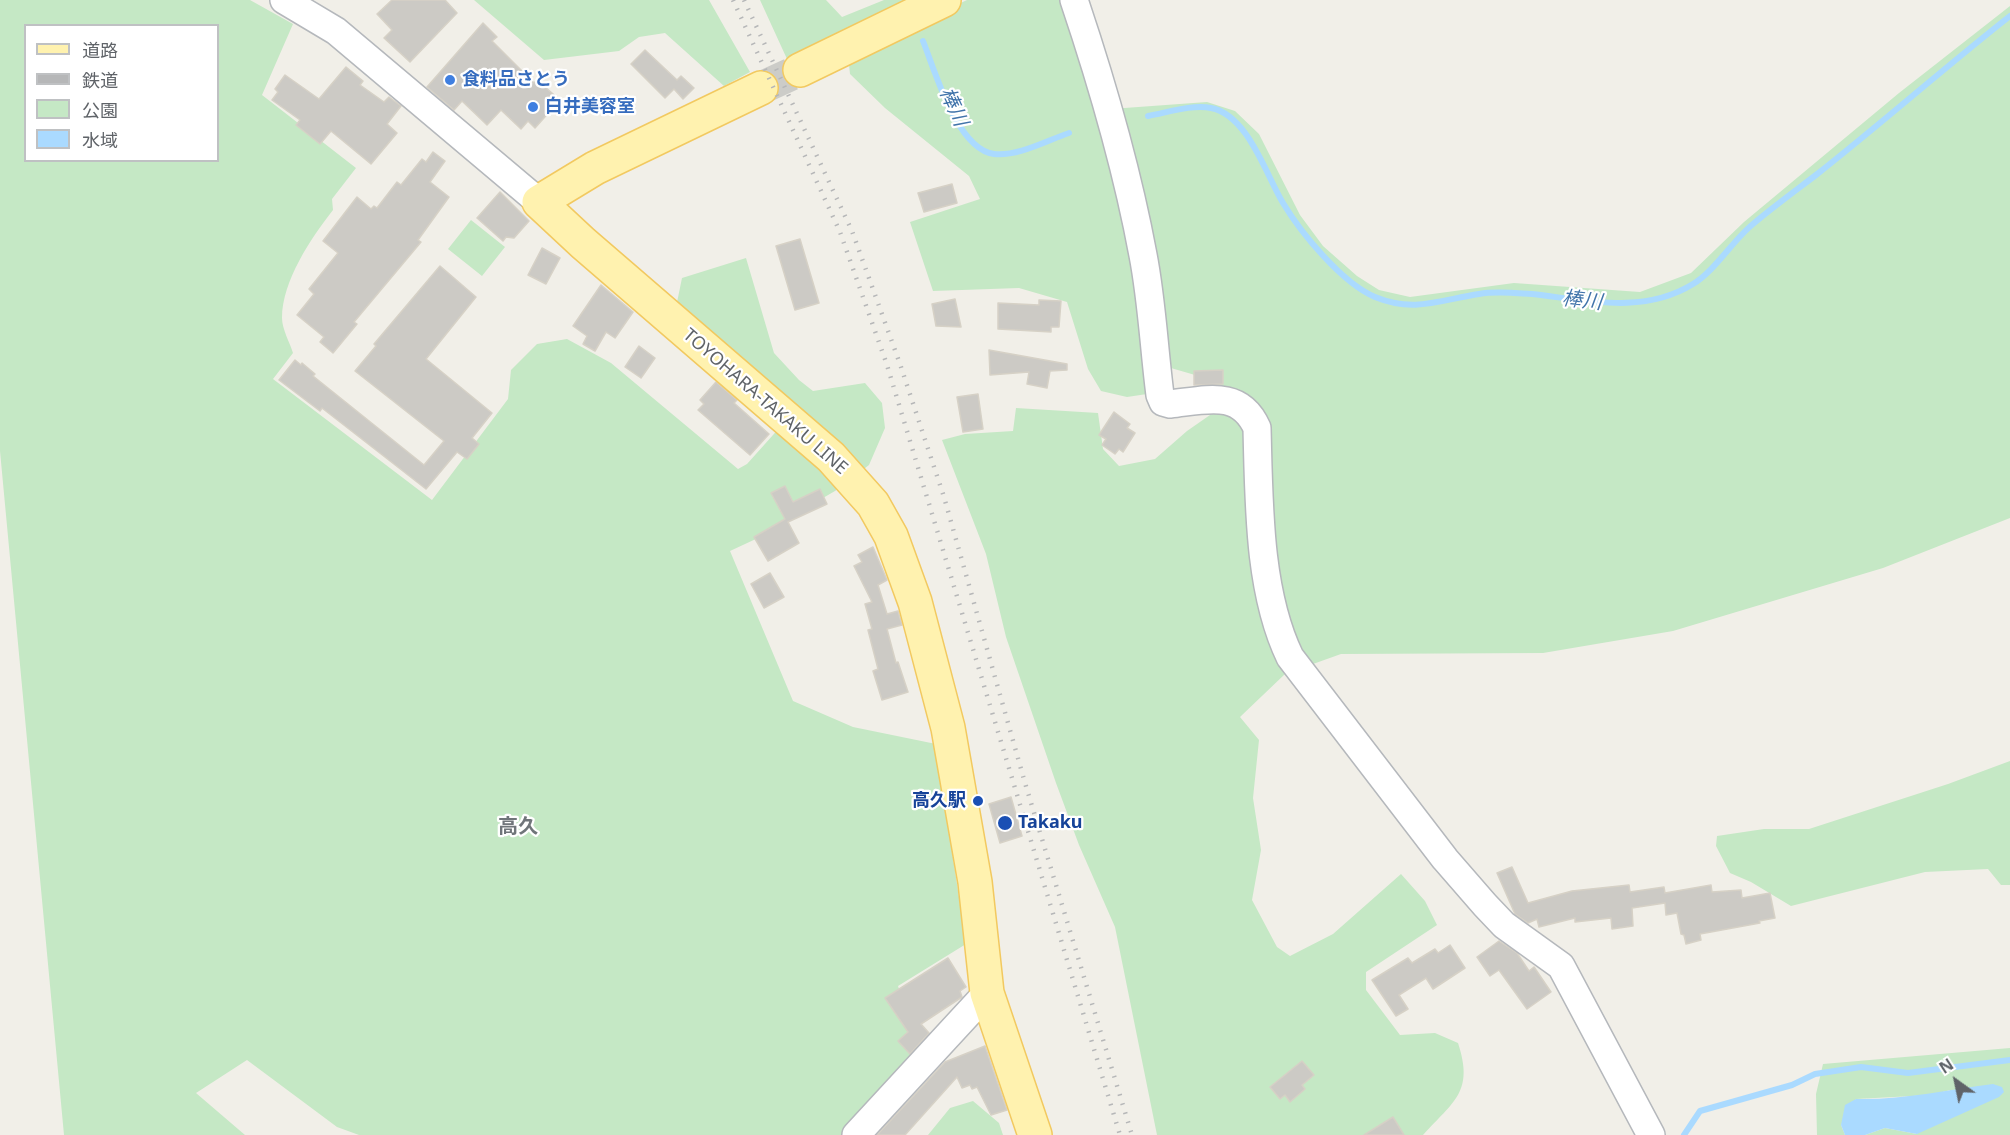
<!DOCTYPE html>
<html>
<head>
<meta charset="utf-8">
<style>
	body { margin:0 }
	#map { position:relative; width:2010px; height:1135px; overflow:hidden; background:#f1efe8; font-family:"Noto Sans","Noto Sans JP",sans-serif }
	canvas { display:block }
	.legend { position:absolute; left:24px; top:24px; width:195px; height:138px; box-sizing:border-box; background:#fff; border:2px solid #bfc1c3; margin:0; padding:8px 10px; list-style:none; font-size:18px; color:#5f6368 }
	.legend li { display:flex; align-items:center; gap:12px; height:30px }
	.legend b { width:30px; border:2px solid #bfc1c3 }
	.north { position:absolute; left:1926px; top:1051px; width:60px; height:60px; -webkit-text-stroke:4px #fff; paint-order:stroke; rotate:327deg; font-size:16px; font-weight:700; line-height:24px; text-align:center; color:#5f6368 }
	.north::after { content:''; display:block; margin:auto; width:21px; height:27px; background:#5f6368; clip-path:polygon(50% 0,100% 100%,50% 72%,0 100%) }
</style>
</head>
<body>
<div id="map">
<canvas width="2010" height="1135"></canvas>
<ul class="legend">
<li><b style="height:8px;background:#fff2af"></b>道路</li>
<li><b style="height:8px;background:#b6b7b8"></b>鉄道</li>
<li><b style="height:16px;background:#c5e8c5"></b>公園</li>
<li><b style="height:16px;background:#aadaff"></b>水域</li>
</ul>
<div class="north">N</div>
</div>
<script>
const c = document.querySelector('canvas').getContext('2d');
c.lineJoin = 'round';
function fillPath(path, color) {
  c.fillStyle = color;
  c.fill(path, 'evenodd');
}
function strokePath(path, color, width, dash) {
  c.strokeStyle = color;
  c.lineWidth = width;
  c.lineCap = dash ? 'butt' : 'round';
  c.setLineDash(dash || []);
  c.stroke(path);
}
function write(font, color, halo, rows, align = 'center') {
  c.font = font + ' "Noto Sans","Noto Sans JP",sans-serif';
  c.lineWidth = 4.5;
  c.setLineDash([]);
  c.textBaseline = 'middle';
  c.strokeStyle = halo;
  c.fillStyle = color;
  for (const [text, x, y, turn = 0] of rows) {
    c.save();
    c.translate(x, y);
    c.rotate((+turn || 0) * Math.PI / 180);
    c.textAlign = isNaN(turn) ? turn : align;
    if (halo) c.strokeText(text, 0, 0);
    c.fillText(text, 0, 0);
    c.restore();
  }
}
fillPath(new Path2D(`
	M0,0H250L293,24L262,95L356,168L332,199L333,210C311,238 282,281 282,318C282,329 290,343 293,353L273,379L432,500L508,399L511,370L537,344L567,339L611,363L738,469L747,464L790,416L675,312L682,278L746,258L774,353L799,380L813,391L865,383L882,403L885,428L869,465L835,491L792,516L773,531L730,551L793,701L853,727L936,744L966,944L898,986L921,1056L849,1135H359L337,1127L247,1060L196,1093L245,1135H64L0,451ZM26,26H218V160H26Z
	M474,0H709L750,72L724,86L665,33L639,37L619,51L544,60Z
	M760,0H826L842,17L884,0H913L787,59Z
	M967,0H1064L1097,110L1207,102L1235,111L1259,134L1300,215L1323,246L1357,276L1379,290L1410,297L1514,283L1640,292L1691,273L1744,222L1899,93L2010,6V518L1883,568L1673,631L1543,653L1341,654L1285,674L1240,717L1259,740L1253,798L1261,850L1252,900L1277,947L1290,956L1333,934L1401,874L1425,901L1437,925L1366,972V990L1400,1035L1435,1033L1458,1043C1474,1092 1454,1101 1423,1135H1157L1115,927L1079,845L1056,783L1006,637L986,554L942,440L965,434L1013,431L1016,408L1098,413L1103,449L1119,466L1155,459L1187,431L1210,415L1220,389L1195,375L1164,366L1147,394L1127,397L1101,391L1088,369L1067,302L1019,288L933,291L910,222L980,199L969,176L885,108L850,74L848,56Z
	M471,220L505,247L482,276L448,249Z
	M2010,761V885H2001L1988,869L1925,872L1791,906L1751,882L1730,873L1716,846L1717,836L1764,829H1809L1948,784Z
	M2010,1048V1135H1865L1885,1128L1917,1134L1950,1090L1932,1095L1856,1099L1841,1125L1845,1135H1817L1816,1094L1823,1064Z
	M973,1101L999,1123L1003,1135H928L950,1108Z`), '#c5e8c5');
fillPath(new Path2D(`
	M1993,1084L2002,1087L2004,1092L1999,1097L1917,1134L1885,1128L1865,1135H1845L1841,1125L1845,1105L1856,1099C1903,1100 1946,1090 1993,1084Z`), '#aadaff');
strokePath(new Path2D(`
	M923,41C935,71 957,149 994,154C1017,157 1048,140 1069,133
	M1148,116C1166,113 1192,104 1211,108C1248,115 1266,175 1283,203C1301,233 1342,283 1375,297C1414,313 1440,300 1479,294C1496,291 1514,293 1532,294C1586,300 1643,315 1693,284C1715,271 1733,240 1753,224C1773,207 1795,191 1816,175C1882,123 1944,68 2010,16
	M1684,1135L1700,1111L1792,1085L1815,1074L1861,1067L1908,1073L2010,1060`), '#aadaff', 6);
const building = new Path2D(`
	M392,0H445L457,13L410,62L384,38L392,30L377,14Z
	M483,23L497,37L492,41L534,83L537,80L560,100L535,128L528,121L521,129L501,110L487,125L462,101L454,110L427,87Z
	M645,50L677,80L681,76L694,88L683,99L674,89L665,98L631,64Z
	M346,67L363,81L360,85L384,102L389,97L401,106L387,124L397,133L371,164L331,131L320,144L296,125L300,120L272,100L278,92L275,89L285,75L319,99Z
	M433,152L445,161L430,182L449,197L418,240L421,242L354,322L357,324L333,353L320,342L324,337L297,315L314,294L309,289L338,253L323,241L357,197L371,209L374,206L377,208L397,182L401,185L422,159L426,162Z
	M952,184L957,203L924,212L918,193Z
	M500,192L529,221L514,238L506,237L503,241L477,218Z
	M800,239L819,303L795,310L776,246Z
	M542,248L560,258L546,284L528,275Z
	M440,266L476,297L426,359L492,413L472,438L479,444L467,459L457,452L426,489L322,408L320,411L279,380L295,360L301,365L302,363L315,374L313,376L424,465L444,441L355,371L376,346L374,344Z
	M601,285L633,312L615,338L606,332L595,351L583,344L587,336L573,326Z
	M955,299L961,327L936,326L932,304Z
	M1039,300L1061,301L1059,327H1051V332L998,329V303L1039,305Z
	M639,346L655,358L641,378L625,367Z
	M989,350L1067,364V370L1050,371L1047,388L1027,384L1029,372L990,375Z
	M1223,370V384L1194,385V371Z
	M716,382L737,400L734,403L769,434L750,455L698,410L704,404L700,400Z
	M978,394L983,429L963,432L957,397Z
	M1114,412L1130,424L1127,428L1135,433L1123,452L1119,449L1115,454L1102,445L1106,439L1099,435Z
	M785,486L793,502L820,489L827,504L788,522L799,543L768,561L754,537L785,519L771,493Z
	M873,547L887,580L878,585L887,614L898,611L902,625L887,629L896,663L898,662L908,692L882,700L873,671L878,669L868,630L872,629L865,604L872,602L854,566L862,562L858,555Z
	M770,573L784,597L764,608L751,584Z
	M1011,797L1022,836L1000,843L989,804Z
	M1512,867L1528,903L1572,891L1629,885L1630,892L1664,887L1665,893L1711,885L1712,892L1741,890L1742,898L1770,893L1775,918L1759,921L1760,923L1700,934L1701,940L1686,944L1684,935L1681,934L1677,913L1666,915L1665,903L1632,908L1633,926L1612,929L1611,918L1575,922V918L1539,927L1537,919L1528,923L1515,914L1497,873Z
	M1499,941L1517,953L1529,971L1534,967L1551,992L1527,1009L1499,970L1490,976L1477,957Z
	M1450,945L1465,968L1433,989L1426,978L1399,995L1408,1009L1396,1016L1372,980L1408,958L1412,963L1435,949L1438,953Z
	M948,958L966,987L960,991L962,997L921,1024L929,1033L910,1054L898,1041L908,1032L885,998Z
	M985,1046L1007,1110L991,1115L977,1087L972,1089L970,1085L962,1088L957,1077L905,1135H877L945,1062Z
	M1302,1061L1314,1075L1302,1085L1305,1089L1290,1102L1285,1095L1280,1099L1270,1087Z
	M1393,1117L1404,1135H1364Z`);
fillPath(building, '#cccac5');
strokePath(building, '#d6d1c6', 1.5);
strokePath(new Path2D(`
	M761,88L800,70`), '#ccccc8', 33, [33, 16]);
const minor = new Path2D(`
	M284,0L336,31L539,202
	M1074,0C1102,83 1127,169 1143,255C1152,301 1154,349 1160,395L1163,402L1170,404C1206,400 1240,389 1257,428C1259,501 1258,591 1290,657L1445,859L1485,905L1504,925L1561,966L1651,1135
	M856,1135L987,993`);
const major = new Path2D(`
	M800,70L944,0
	M761,88L595,168L539,202L583,243L831,457L873,504L891,536L915,602L948,728L975,882L987,993L1035,1135`);
strokePath(minor, '#b5b8bc', 30);
strokePath(major, '#f2c960', 36);
strokePath(minor, '#fff', 27);
strokePath(major, '#fff2af', 33);
strokePath(new Path2D(`
	M733,0L840,232L887,365L1120,1135
	M744,0L852,231L900,364L944,497L1025,783L1132,1135`), '#b6b7b8', 4.5, [1.5, 8]);
for (const [x, y, r, color] of [
	[450,80,6,"#3f7fe0"],
	[533,107,6,"#3f7fe0"],
	[978,801,6,"#1a4fb4"],
	[1005,823,8,"#1a4fb4"]
]) {
  const dot = new Path2D();
  dot.arc(x, y, r, 0, 2 * Math.PI);
  c.fillStyle = color;
  c.fill(dot);
  strokePath(dot, '#fff', 2);
}
write('bold 18px', '#366cbe', '#fff', [
	["食料品さとう",462,80],
	["白井美容室",545,107]
], 'left');
write('18px', '#5f6368', '#fff', [
	["TOYOHARA-TAKAKU LINE",765,402,41]
]);
write('bold 18px', '#164399', '#fff', [
	["高久駅",966,801],
	["Takaku",1018,823,"left"]
], 'right');
write('italic 20px', '#4174aa', '#fff', [
	["棒川",953,107,65],
	["棒川",1582,301,6]
]);
write('bold 20px', '#70757a', '#fff', [
	["高久",518,827]
]);
</script>
</body>
</html>
